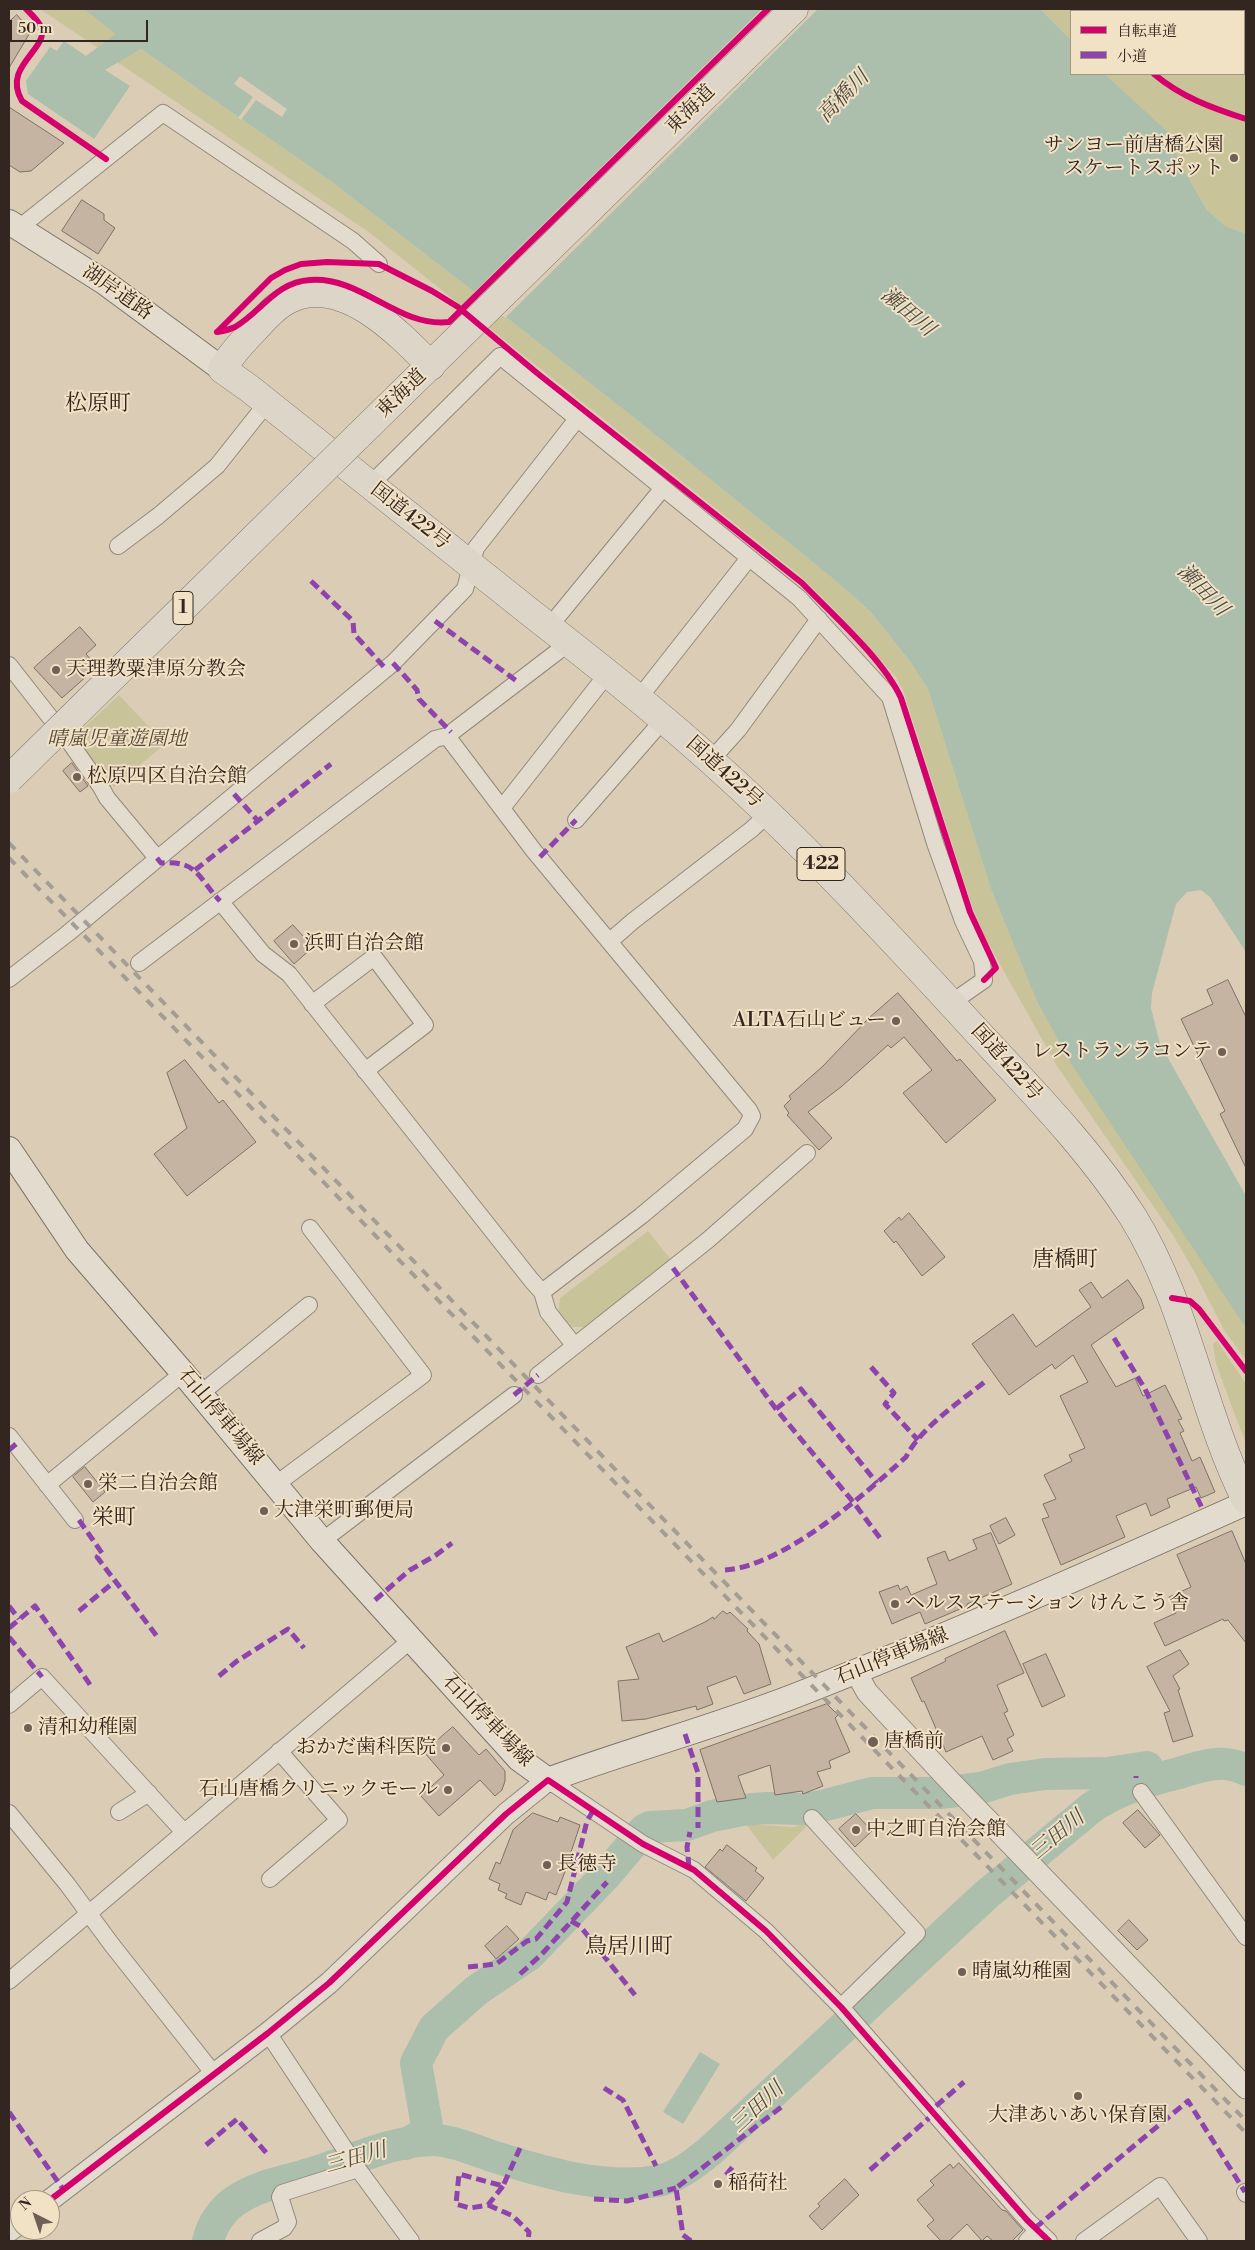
<!DOCTYPE html>
<html>
<head>
<meta charset="utf-8">
<style>
	body { margin:0 }
	#map { position:relative; width:1255px; height:2250px; overflow:hidden; background:#dbcdb5; font-family:"Libre Bodoni","Noto Serif JP",serif }
	canvas { display:block }
	.frame { position:absolute; inset:0; border:10px solid #33251f; pointer-events:none }
	.legend { position:absolute; left:1070px; top:10px; width:175px; height:65px; box-sizing:border-box; background:#f1e1c5; border:1px solid #a59683; margin:0; padding:6px 9px; list-style:none; font-size:15px; color:#33251f }
	.legend li { display:flex; align-items:center; gap:10px; height:25px }
	.legend b { width:25px; border:1px solid #a59683 }
	.north { position:absolute; left:10px; top:2190px; width:50px; height:50px; box-sizing:border-box; background:#f1e1c5; border:1px solid #a59683; border-radius:50%; rotate:319deg; font-size:14px; font-weight:700; line-height:20px; text-align:center; color:#33251f }
	.north::after { content:''; display:block; margin:auto; width:18px; height:22px; background:#6e6054; clip-path:polygon(50% 0,100% 100%,50% 72%,0 100%) }
	.scale { position:absolute; left:10px; top:20px; width:138px; height:22px; box-sizing:border-box; border:2px solid #33251f; border-top:0; padding-left:6px; font-size:15px; line-height:18px; white-space:nowrap; color:#33251f; -webkit-text-stroke:4px #f1e1c5; paint-order:stroke }
</style>
</head>
<body>
<div id="map">
<canvas width="1255" height="2250"></canvas>
<div class="frame"></div>
<ul class="legend">
<li><b style="height:6px;background:#d6006c"></b>自転車道</li>
<li><b style="height:6px;background:#8e44ad"></b>小道</li>
</ul>
<div class="north">N</div>
<div class="scale">50 m</div>
</div>
<script>
const c = document.querySelector('canvas').getContext('2d');
c.lineJoin = 'round';
function fillPath(path, color) {
  c.fillStyle = color;
  c.fill(path, 'evenodd');
}
function strokePath(path, color, width, dash) {
  c.strokeStyle = color;
  c.lineWidth = width;
  c.lineCap = dash ? 'butt' : 'round';
  c.setLineDash(dash || []);
  c.stroke(path);
}
function write(font, color, halo, rows, align = 'center') {
  c.font = font + ' "Libre Bodoni","Noto Serif JP",serif';
  c.lineWidth = 4;
  c.setLineDash([]);
  c.textBaseline = 'middle';
  c.strokeStyle = halo;
  c.fillStyle = color;
  for (const [text, x, y, turn = 0] of rows) {
    c.save();
    c.translate(x, y);
    c.rotate((+turn || 0) * Math.PI / 180);
    c.textAlign = isNaN(turn) ? turn : align;
    if (halo) c.strokeText(text, 0, 0);
    c.fillText(text, 0, 0);
    c.restore();
  }
}
fillPath(new Path2D(`
	M40,9H84L117,34L98,48Z
	M1040,9H1211L1213,11H1071V40Z
	M1244,48L1246,51V234L1225,226L1207,210L1180,164L1168,132L1105,74H1244Z
	M141,49L332,182L464,284L642,424L836,581L870,611L909,660L928,689L990,886L1219,1284L1246,1328V1360L1224,1330L1195,1273L1173,1235L1057,1066L983,934L971,903L903,690L896,677L837,612L798,574L370,233L117,62Z
	M119,695L165,744L114,787L74,737Z
	M648,1231L672,1261L660,1267L586,1327H569L558,1314L560,1298Z
	M1217,1341L1246,1384V1444L1216,1364L1213,1344Z
	M804,1823L807,1826L773,1860L746,1824L794,1827Z`), '#c9c39a');
fillPath(new Path2D(`
	M84,9H1040L1071,40V74H1105L1168,132L1180,164L1207,210L1225,226L1246,234V952L1210,897L1201,890L1187,892L1176,904L1152,993L1151,1008L1160,1044L1246,1196V1328L1072,1065L1037,1001L990,886L928,689L909,660L870,611L836,581L642,424L464,284L332,182L141,49L105,70L130,86L94,139L28,94L26,81L50,47L57,51L64,41L86,56L116,34Z
	M700,2052L720,2064L683,2124L663,2112Z`), '#acbeac');
fillPath(new Path2D(`
	M762,9H818L505,318L473,293Z
	M240,76L287,109L282,117L256,100L241,120L238,118L253,97L234,84Z`), '#dbcdb5');
strokePath(new Path2D(`
	M406,2144L425,2133L427,2126L416,2063L434,2028L477,1990L529,1955L606,1875L644,1830L650,1827L687,1825L712,1816L742,1810L767,1808L803,1809L822,1806L872,1793H940L981,1788L1010,1779L1045,1774L1108,1773L1147,1767
	M208,2241C212,2224 223,2208 238,2199C258,2186 282,2182 305,2175C345,2164 392,2140 433,2140C453,2140 476,2151 495,2157C546,2173 604,2190 658,2181C678,2177 695,2163 710,2151L986,1895L1091,1808C1118,1789 1147,1781 1179,1773C1191,1769 1204,1765 1217,1764C1227,1763 1238,1766 1246,1770`), '#acbeac', 32);
const building = new Path2D(`
	M17,15L31,31L9,68V22Z
	M9,107L64,143L31,171L20,172L9,165Z
	M82,200L104,214V220L115,228L98,254L62,231Z
	M80,627L96,645L86,654L97,667L62,698L34,668Z
	M72,763L88,786L80,792L63,771Z
	M293,925L313,947L294,964L274,941Z
	M1228,980L1246,1017V1168L1220,1114L1225,1111L1181,1019L1213,1004L1207,990Z
	M898,993L957,1061L960,1059L996,1100L946,1143L903,1093L932,1070L904,1037L891,1048L888,1045L841,1087L808,1112L832,1138L819,1150L787,1115L789,1113L784,1106L791,1099L789,1096L822,1067L869,1018Z
	M185,1060L219,1103L223,1100L256,1142L187,1196L154,1154L187,1128L167,1073Z
	M909,1213L945,1257L922,1276L896,1241L894,1243L884,1231L899,1217L901,1220Z
	M1128,1280L1141,1299L1144,1308L1091,1345L1116,1387L1135,1378L1143,1396L1165,1385L1182,1419L1178,1420L1184,1431L1180,1433L1192,1461L1200,1457L1215,1492L1201,1498L1196,1487L1167,1499L1170,1507L1151,1516L1146,1503L1116,1516L1125,1537L1061,1565L1042,1519L1049,1517L1043,1504L1056,1499L1044,1475L1072,1461L1069,1455L1085,1448L1060,1396L1088,1382L1073,1355L1055,1369L1052,1364L1009,1395L972,1344L1013,1314L1036,1347L1091,1307L1079,1290L1091,1282L1102,1298Z
	M85,1467L105,1492L93,1502L73,1477Z
	M1006,1518L1015,1535L999,1544L990,1526Z
	M1232,1531L1246,1564V1643L1228,1620L1224,1621L1223,1619L1165,1646L1154,1623L1176,1613L1169,1597L1191,1587L1177,1555Z
	M991,1533L1012,1584L967,1604V1606L925,1624L920,1612L892,1624L879,1592L898,1585L900,1590L907,1586L911,1595L937,1584L927,1558L945,1551L949,1561L977,1549L973,1540Z
	M723,1611L727,1614L730,1612L748,1629L747,1631L759,1644L771,1684L744,1694L736,1676L707,1687L713,1704L697,1710L696,1706L646,1719L622,1721L618,1681L639,1679L626,1647L659,1633L663,1642L705,1622L713,1617L714,1619Z
	M1005,1631L1024,1673L997,1685L1008,1711L1004,1713L1014,1735L1007,1739L1013,1751L993,1760L982,1736L946,1752L924,1701L922,1702L911,1678L946,1661L945,1659Z
	M1180,1650L1189,1664L1173,1676L1180,1689L1178,1690L1193,1736L1173,1742L1164,1713L1170,1711L1147,1667Z
	M1046,1654L1065,1696L1042,1707L1023,1664Z
	M827,1704L838,1715L835,1718L850,1752L829,1761L831,1768L817,1772L823,1786L803,1794L802,1791L775,1795L770,1765L738,1776L746,1798L717,1802L700,1750Z
	M453,1727L479,1755L486,1749L505,1771V1781L502,1790L495,1796L480,1780L439,1816L421,1796L444,1775L424,1752Z
	M1138,1810L1160,1835L1145,1848L1123,1823Z
	M533,1813L558,1822L560,1817L580,1825L570,1855L571,1856L556,1895L549,1892L546,1900L526,1892L521,1905L505,1898L507,1894L498,1890L500,1884L489,1879L496,1862L500,1864L513,1830Z
	M856,1814L872,1831L855,1847L839,1829Z
	M727,1845L757,1868L755,1871L764,1878L746,1901L705,1867L720,1849L722,1851Z
	M1129,1920L1148,1940L1137,1950L1118,1931Z
	M507,1926L519,1939L496,1959L485,1946Z
	M959,2163L1002,2210L1006,2211L1023,2230L1012,2241H993L987,2236L982,2241L967,2224L949,2241H941L927,2226L934,2220L917,2200L934,2185L930,2181L950,2164L953,2168Z
	M845,2179L859,2195L822,2230L809,2216L820,2206L818,2204Z`);
fillPath(building, '#c5b4a2');
strokePath(building, '#7b7266', 1);
const minor = new Path2D(`
	M19,228L163,113L353,241L379,264
	M369,486L500,356L799,598L890,697L935,843L963,921L982,961L984,980L951,1003
	M118,546L158,516L217,466L267,403
	M549,627L663,488
	M9,665L71,744L101,787L107,798L157,858
	M639,698L749,558
	M711,760L738,730L819,619
	M502,808L608,673
	M576,820L664,719
	M220,901L263,954L289,974L532,1281L542,1292L641,1216L745,1129L752,1116L749,1110L534,851L447,736
	M610,941L633,921L752,829L768,814
	M139,963L435,739L447,736L557,652L567,641
	M9,979L67,934L393,663L465,589L476,548L577,419
	M312,1004L374,957L425,1025L365,1071
	M542,1292L548,1312L574,1345
	M538,1375L708,1240L807,1153
	M200,1394L309,1305
	M9,1436L75,1520
	M47,1485L183,1373
	M275,1485L423,1375L310,1228
	M322,1541L514,1395
	M9,1705L42,1677L183,1831
	M548,1780L643,1844L694,1870L766,1931L841,2007L1027,2220L1049,2241
	M1141,1792L1246,1937
	M119,1812L149,1793
	M9,1813L67,1884L112,1945L214,2074
	M812,1818L917,1933L841,2007
	M270,1879L339,1820L279,1751
	M9,1981L411,1640
	M268,2033L358,2169L411,2241
	M1245,2192L1246,2194
	M260,2241L284,2228L288,2222L280,2197L282,2193L358,2169
	M1027,2241L1038,2230
	M1084,2241L1160,2186L1199,2241`);
const tertiary = new Path2D(`
	M856,1672L867,1692L948,1779L1246,2088
	M50,2200L268,2033L329,1983L506,1814L548,1780
	M9,2231L20,2223`);
const secondary = new Path2D(`
	M1244,14L1246,16
	M9,222L104,282L222,369
	M9,1149L77,1250L183,1373L322,1541L519,1759L548,1780C632,1749 719,1726 802,1693C952,1634 1099,1569 1246,1503`);
const trunk = new Path2D(`
	M431,366C398,332 340,272 288,300C275,306 265,318 256,328C243,341 232,353 222,369L250,389C343,464 438,538 531,613C591,660 651,707 708,758C798,838 879,925 960,1013C1020,1079 1085,1142 1133,1217C1187,1304 1201,1410 1246,1500
	M357,437L794,9`);
strokePath(minor, '#92897b', 18);
strokePath(tertiary, '#92897b', 23);
strokePath(secondary, '#7b7266', 26);
strokePath(trunk, '#7b7266', 29);
strokePath(minor, '#e2dbce', 16);
strokePath(tertiary, '#e2dbce', 21);
strokePath(secondary, '#e2dbce', 24);
strokePath(trunk, '#ddd5c7', 28);
strokePath(new Path2D(`
	M9,843L1246,2121
	M9,858L1246,2133`), '#a49d94', 4, [9, 9]);
const trunkBridge = new Path2D(`
	M9,779L357,437`);
strokePath(trunkBridge, '#7b7266', 29, []);
strokePath(trunkBridge, '#ddd5c7', 28);
strokePath(new Path2D(`
	M311,581L353,621L354,634L386,669
	M435,621L518,682
	M393,663L417,690L419,699L451,732
	M234,794L258,821
	M540,857L576,820
	M157,858L161,863C198,860 198,878 220,901
	M195,870L331,764
	M673,1268L776,1409L854,1503L880,1538
	M1114,1338L1145,1389L1202,1508
	M871,1367L894,1393L885,1404L918,1440
	M514,1395L538,1375
	M776,1409L801,1389L877,1483
	M9,1450L16,1444
	M79,1520L102,1553L97,1557L159,1639
	M725,1570C783,1566 864,1495 906,1457C921,1427 961,1401 987,1380
	M375,1600L410,1570L436,1555L452,1543
	M9,1606L19,1619
	M79,1611L114,1582
	M9,1628L35,1606L91,1686
	M9,1637L42,1677
	M219,1676L237,1661L288,1629L304,1648
	M685,1734L698,1773V1828
	M1136,1776V1778
	M689,1867L687,1847L690,1832
	M571,1921L580,1926L635,1995
	M468,1967L496,1964L527,1941L536,1939L567,1902L587,1821L593,1811
	M520,1974L541,1955L607,1882
	M604,2088L623,2100L656,2166
	M936,2106L964,2082
	M9,2112L63,2189
	M206,2145L237,2119L269,2156
	M870,2170L929,2118
	M726,2175L734,2165
	M503,2186L488,2205L470,2208L456,2204L459,2174L503,2186L520,2148
	M594,2199L627,2201L676,2188
	M488,2205L513,2216L529,2232L528,2241
	M1035,2228L1188,2101L1245,2192
	M691,2241L683,2235L676,2188L784,2105`), '#8e44ad', 5, [10, 5]);
strokePath(new Path2D(`
	M26,9C31,14 38,20 41,27C50,49 1,66 22,101L106,159
	M1154,74C1181,97 1212,108 1246,119
	M217,332L271,278L285,270L301,264L327,262L379,264L432,291L458,307L537,373L802,583C833,615 883,659 901,698L970,912L996,968L984,980
	M217,332C223,331 229,330 235,327C262,311 276,282 310,280C362,276 398,328 449,322L768,9
	M1172,1298L1190,1301L1199,1309L1246,1371
	M50,2200L268,2033L329,1983L506,1814L548,1780L643,1844L694,1870L766,1931L841,2007L1027,2220L1049,2241`), '#d6006c', 6);
for (const [x, y, r, color] of [
	[1234,158,5,"#6e6054"],
	[56,670,5,"#6e6054"],
	[77,777,5,"#6e6054"],
	[294,944,5,"#6e6054"],
	[896,1021,5,"#6e6054"],
	[1222,1052,5,"#6e6054"],
	[88,1484,5,"#6e6054"],
	[264,1511,5,"#6e6054"],
	[895,1604,5,"#6e6054"],
	[28,1728,5,"#6e6054"],
	[873,1742,6,"#6e6054"],
	[446,1748,5,"#6e6054"],
	[448,1790,5,"#6e6054"],
	[856,1830,5,"#6e6054"],
	[547,1865,5,"#6e6054"],
	[962,1972,5,"#6e6054"],
	[1078,2096,5,"#6e6054"],
	[718,2184,5,"#6e6054"]
]) {
  const dot = new Path2D();
  dot.arc(x, y, r, 0, 2 * Math.PI);
  c.fillStyle = color;
  c.fill(dot);
  strokePath(dot, '#f1e1c5', 2);
}
for (const [x, y, w] of [
	[183,608,20],
	[821,864,48]
]) {
  const box = new Path2D();
  box.roundRect(x - w / 2, y - 16.5, w, 33, 4);
  c.fillStyle = '#f1e1c5';
  c.fill(box);
  strokePath(box, '#33251f', 1);
}
write('bold 19px', '#33251f', null, [
	["1",183,608],
	["422",821,864]
]);
write('20px', '#33251f', '#f1e1c5', [
	["東海道",691,110,-45],
	["湖岸道路",117,293,35],
	["東海道",402,394,-44],
	["国道422号",410,517,38],
	["国道422号",724,773,42],
	["国道422号",1006,1063,48],
	["石山停車場線",220,1417,50],
	["石山停車場線",892,1657,-22],
	["石山停車場線",487,1721,46]
]);
write('20px', '#33251f', '#f1e1c5', [
	["サンヨー前唐橋公園",1224,146,"right"],
	["スケートスポット",1224,169,"right"],
	["天理教粟津原分教会",66,670],
	["松原四区自治会館",87,777],
	["浜町自治会館",304,944],
	["ALTA石山ビュー",886,1021,"right"],
	["レストランラコンテ",1212,1052,"right"],
	["栄二自治会館",98,1484],
	["大津栄町郵便局",274,1511],
	["ヘルスステーション けんこう舎",905,1604],
	["清和幼稚園",38,1728],
	["唐橋前",884,1742],
	["おかだ歯科医院",436,1748,"right"],
	["石山唐橋クリニックモール",438,1790,"right"],
	["中之町自治会館",866,1830],
	["長徳寺",557,1865],
	["晴嵐幼稚園",972,1972],
	["大津あいあい保育園",1078,2116,"center"],
	["稲荷社",728,2184]
], 'left');
write('italic 20px', '#554a38', '#f1e1c5', [
	["晴嵐児童遊園地",117,740]
]);
write('italic 21px', '#4c4a41', '#f1e1c5', [
	["高橋川",844,97,-46],
	["瀬田川",907,313,40],
	["瀬田川",1202,591,46],
	["三田川",1058,1836,-40],
	["三田川",758,2108,-43],
	["三田川",356,2159,-16]
]);
write('22px', '#33251f', '#f1e1c5', [
	["松原町",98,405],
	["唐橋町",1065,1261],
	["栄町",114,1519],
	["鳥居川町",629,1948]
]);
</script>
</body>
</html>
